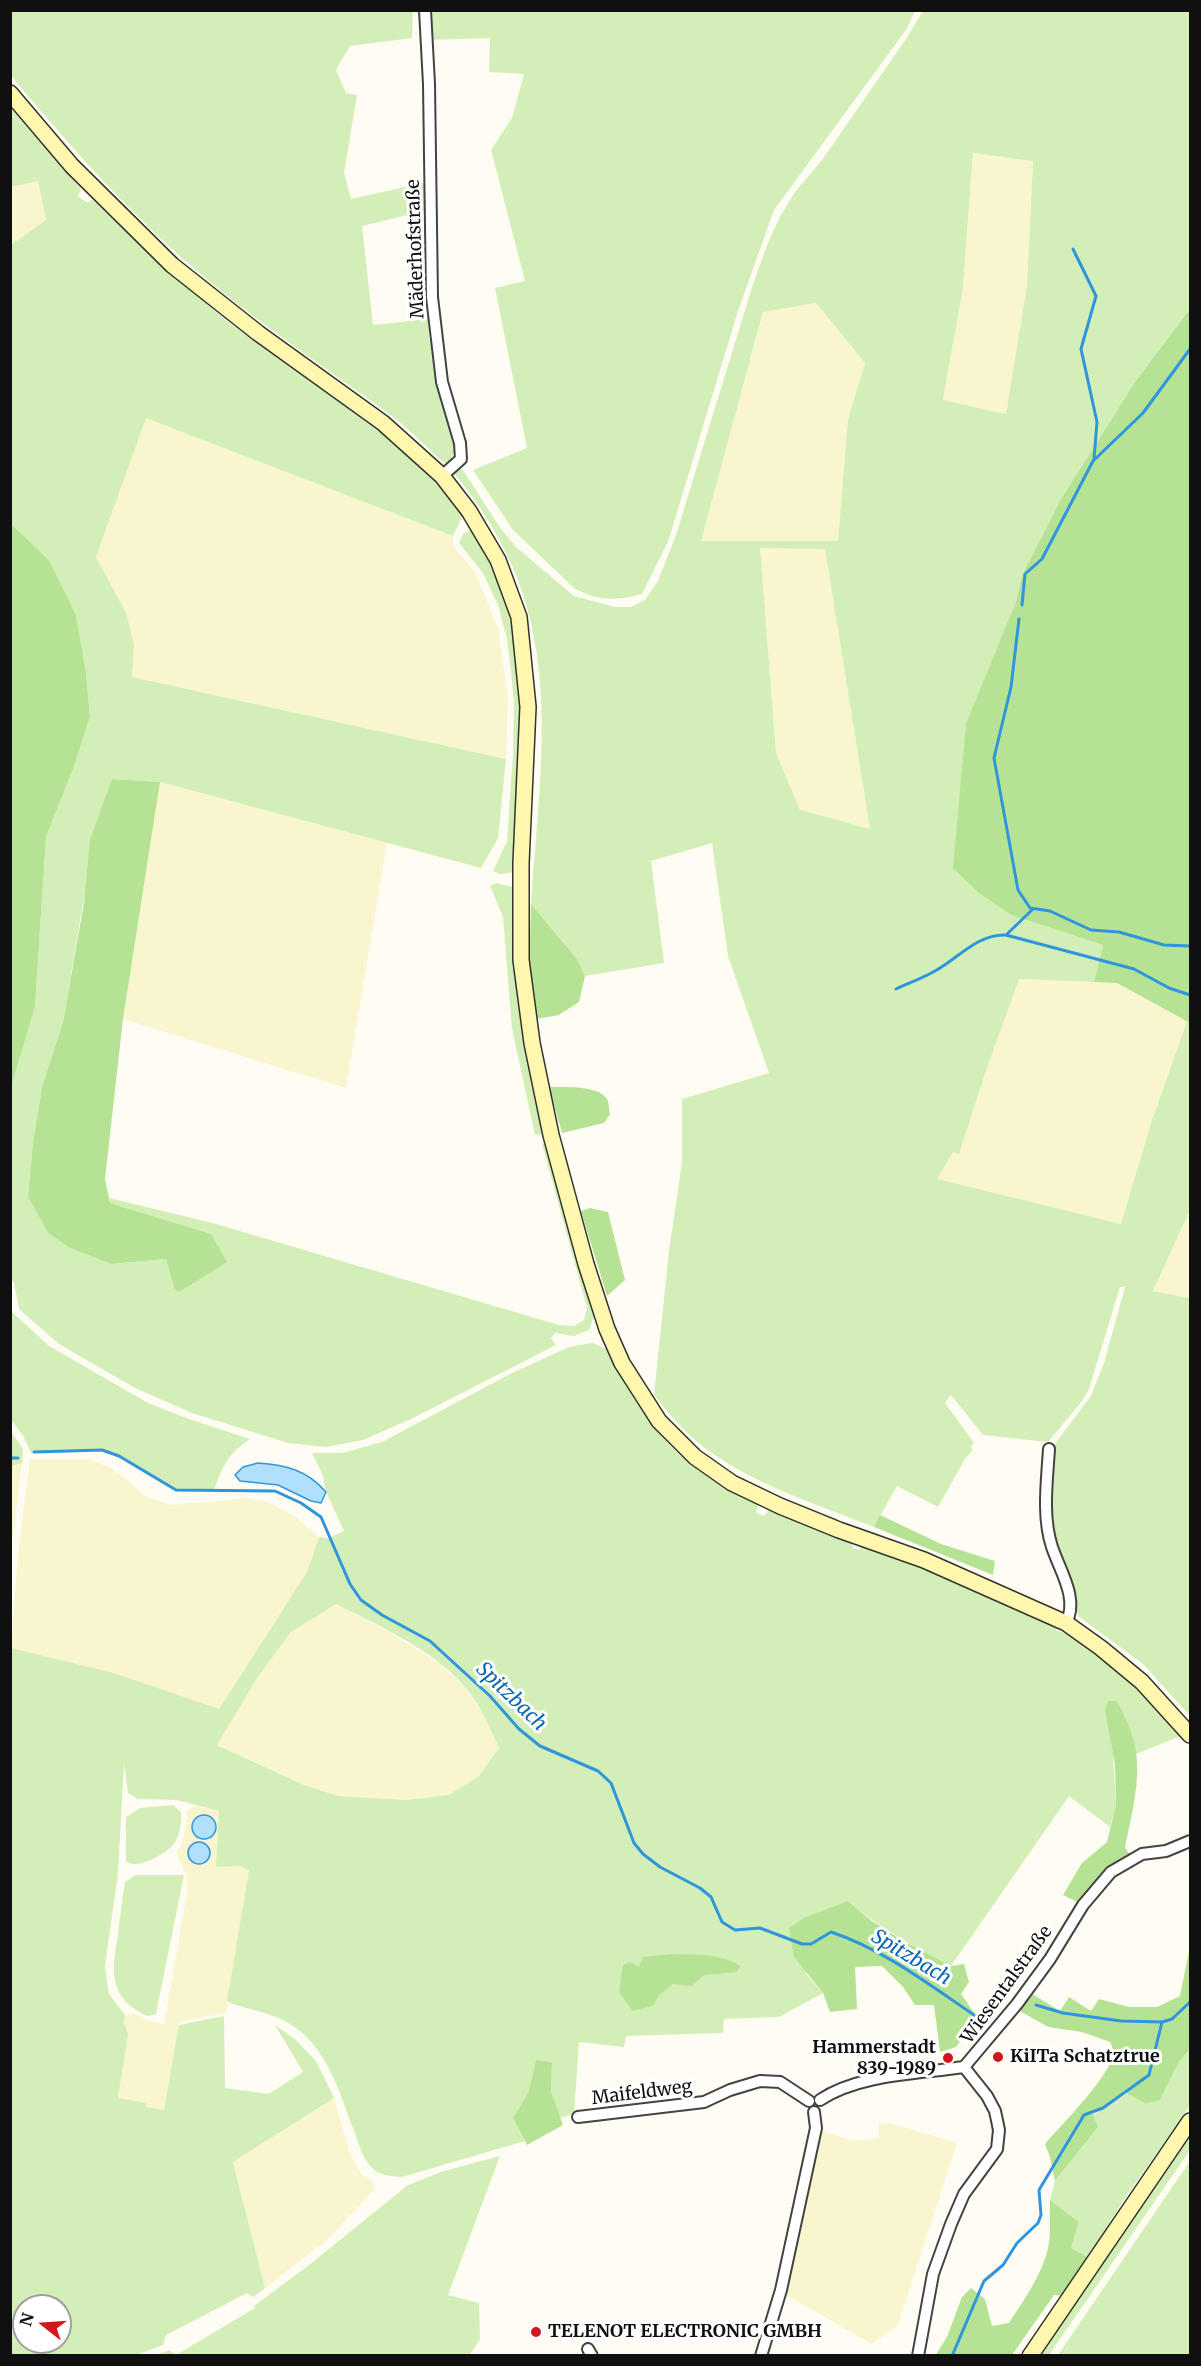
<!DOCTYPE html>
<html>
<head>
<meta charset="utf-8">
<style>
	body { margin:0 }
	#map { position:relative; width:1201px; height:2366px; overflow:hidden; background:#fffdf3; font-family:Merriweather,serif }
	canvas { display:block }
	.frame { position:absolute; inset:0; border:12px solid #101010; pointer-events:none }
	.north { position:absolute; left:12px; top:2294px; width:60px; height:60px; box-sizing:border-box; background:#fff; border:2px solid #9f9f9f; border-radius:50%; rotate:287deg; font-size:16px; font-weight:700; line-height:24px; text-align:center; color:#101010 }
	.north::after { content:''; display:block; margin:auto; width:21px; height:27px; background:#d2161d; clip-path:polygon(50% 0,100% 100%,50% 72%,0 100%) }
</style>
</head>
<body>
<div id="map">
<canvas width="1201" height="2366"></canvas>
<div class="frame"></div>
<div class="north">N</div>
</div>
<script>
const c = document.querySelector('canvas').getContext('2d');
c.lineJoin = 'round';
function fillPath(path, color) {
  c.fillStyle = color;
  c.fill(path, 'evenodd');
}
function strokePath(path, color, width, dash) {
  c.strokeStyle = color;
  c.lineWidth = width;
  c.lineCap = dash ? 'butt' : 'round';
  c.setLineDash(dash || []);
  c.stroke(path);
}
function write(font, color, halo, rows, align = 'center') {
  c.font = font + ' Merriweather,serif';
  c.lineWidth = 6;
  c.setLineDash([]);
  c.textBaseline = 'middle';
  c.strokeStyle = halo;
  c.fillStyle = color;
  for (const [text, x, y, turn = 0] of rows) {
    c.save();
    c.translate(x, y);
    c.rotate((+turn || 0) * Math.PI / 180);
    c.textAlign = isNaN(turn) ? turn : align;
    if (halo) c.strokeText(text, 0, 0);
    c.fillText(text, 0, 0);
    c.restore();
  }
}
fillPath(new Path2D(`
	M973,153L1033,160L1027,285L1006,414L943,400L963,286Z
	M38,181L46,220L11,245V187Z
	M816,303L865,363L848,419L838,541H700L764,311Z
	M146,417L453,536L454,547L475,572L498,628L508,698L506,759L132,677L134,645L96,557Z
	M759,547L825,549L870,829L800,811L776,753Z
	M160,782L387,843L346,1088L123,1019Z
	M1019,979L1117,983L1187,1021L1151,1123L1121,1224L936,1180L953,1151L959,1153L987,1068Z
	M1190,1210V1298L1153,1291Z
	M30,1459H87L112,1468L147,1497L171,1505L246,1498L268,1502L293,1515L319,1537L307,1572L218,1710L114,1673L11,1648L18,1553Z
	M22,1463L11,1551L10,1466Z
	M336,1604L389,1632L442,1665L465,1687L488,1722L499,1748L479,1776L449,1795L407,1800L338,1796L304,1785L217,1744L257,1678L291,1632Z
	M195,1806L219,1811L216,1867L241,1866L249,1871L227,2012L180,2022L164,2110L146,2107V2103L118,2098L128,2034L124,2023L125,2015L133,2013L146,2020L164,2024L187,1894L186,1874L176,1853L181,1845L188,1818L186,1811Z
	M334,2098L351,2156L362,2175L372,2181L375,2189L327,2240L265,2288L233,2162Z
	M889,2123L957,2143L898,2325L872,2344L783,2293L817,2129L853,2141L879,2138L878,2124Z`), '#f9f6cf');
fillPath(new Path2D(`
	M10,11H413L412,38L350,46L336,70L346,93L357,95L344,173L351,199L428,182L427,210L362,226L373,325L428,319L429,338L455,441L454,453L448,463H444C427,448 411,431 393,417C327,368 258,324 196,270C127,212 69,144 11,76Z
	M429,11H915L906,30L774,210L738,311L668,542L642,594C618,601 596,601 574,588L513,530L473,470L527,448L495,288L525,281L491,150L512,118L524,74L489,72L490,38L430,40Z
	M923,11H1190V309L1135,382L1061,499L1022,575L1016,602L1011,915L1103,945L1094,982L1019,979L987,1068L959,1154L953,1152L937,1179L1121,1224L1151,1123L1187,1021L1190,1023V1210L1153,1291L1190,1298V1716L1143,1664L1078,1616L1066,1568L1051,1532L1050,1476L1054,1445L1091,1396L1104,1363L1125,1287H1120L1089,1389L1082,1401L1048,1442L983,1435L951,1395L945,1403L974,1443L971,1446L972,1451L965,1459L938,1507L897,1486L874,1527C809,1501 737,1480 685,1431C674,1420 664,1407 654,1395L669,1251L682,1162V1099L769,1073L728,956L712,843L651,861L664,963L585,976L577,959L531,904C537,809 553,708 529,615C516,562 487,513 453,472L457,468L463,470L499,526L516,547L574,596L615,607H631L645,600L658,581L676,535L753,284L769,240L781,215L795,192L822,160L906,39ZM973,153L1033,161L1027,285L1006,414L943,400L963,287ZM816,303L865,363L848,419L838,541H701L763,312ZM760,548L825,549L870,829L800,810L776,753Z
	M12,110L81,189L78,197L88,203L92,199L148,254L229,323L396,444L434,480L463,515L453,536L146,418L96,557L126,613L134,645L132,677L506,759L498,838L481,868L160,782L112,779L83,903L63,1022L42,1087L33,1142L28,1197L48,1233L70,1248L111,1264L166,1259L174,1288L211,1234L110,1203V1198L216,1224L559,1325L574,1326L584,1320L587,1308L542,1144L546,1142L594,1316L589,1330L574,1336L555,1333L551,1338L556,1345L411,1419L363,1440L326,1447L288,1443L192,1413L137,1389L59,1344L19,1309L14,1282L11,1280V1087L35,1007L46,837L73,769L90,717L86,672L76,615L49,560L11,524V245L46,220L38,181L11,187Z
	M472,529C486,553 499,578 506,604C530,691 518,783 514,872L500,874L493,871L507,841L513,754L514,704L511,671L507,639L498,605L483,573L459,543L463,534Z
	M496,883L513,887L515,958L521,1028L544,1134L535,1135L512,1029L503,917L490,886Z
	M579,1214C610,1318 631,1415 733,1473C766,1492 803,1505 838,1519L837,1522C796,1505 753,1490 716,1466C627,1406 605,1313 577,1216Z
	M11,1311L49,1346L148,1403L189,1419L250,1439C228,1454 223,1465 214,1490H176L119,1456L102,1450L31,1453L24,1437L11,1420Z
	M592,1343L605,1348C633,1401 663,1452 717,1482C731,1490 745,1497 759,1504L756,1512L764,1516L770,1508L851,1540L853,1548L859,1550L863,1544L967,1584L1058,1626L1056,1630C1109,1649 1146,1695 1183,1735L1136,1754L1132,1733L1112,1738L1116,1805L1110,1827L1069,1796L951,1966C914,1947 880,1928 848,1901L806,1974L823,1993L779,2017L724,2019L723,2033L626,2036L624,2047L579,2042L574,2114L559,2118L551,2090L552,2062L536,2060L528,2093L513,2118L525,2141L402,2177C391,2176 380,2176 372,2168C362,2158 359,2144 354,2131C341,2097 330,2056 300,2031C281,2015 256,2011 233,2004L227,2001L249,1871L241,1866L216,1867L219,1811L177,1800L138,1799L128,1793L124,1763L118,1873L105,1966L109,1994L125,2015L124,2023L128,2034L118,2098L146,2103V2107L164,2110L179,2025L224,2016L225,2088L269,2094L303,2072L275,2025L296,2040L316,2061L334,2098L233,2162L265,2288L253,2297L247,2293L166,2335L163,2345L136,2355L11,2356V1648L114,1673L219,1709L307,1572L319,1537L328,1538L344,1531L326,1492L323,1476L312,1453H342L382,1442L510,1374L569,1347ZM336,1604C379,1626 434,1650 465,1687C480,1705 490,1727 499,1748L479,1776L449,1795L407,1800L338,1796L304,1785L217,1745L257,1678L291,1632ZM24,2306H60V2342H24Z
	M11,1431L23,1449L22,1463L11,1466Z
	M846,1522L928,1553L1058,1610L1056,1612L927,1555L844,1524Z
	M173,1805L181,1812C182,1823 180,1836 173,1845C165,1854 136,1871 126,1861V1817L140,1808Z
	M136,1875H184L156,2014L148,2016C107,1999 112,1970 118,1934C120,1917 122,1900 125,1882Z
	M1190,2049V2106L1127,2195L1088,2257L1071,2248L1079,2222L1050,2200L1055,2181L1098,2127L1093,2115L1128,2093L1146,2104L1160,2100L1179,2062Z
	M1190,2134V2150L1049,2355L1037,2356Z
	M500,2156L448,2295L479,2303L480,2339L470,2355H157L169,2350L176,2355L255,2308L254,2306L309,2265L408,2185L444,2171Z
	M1190,2161V2355H1058Z`), '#d3efb7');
fillPath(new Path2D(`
	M1190,309V1023L1117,983L1094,982L1103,945L1011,915L979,893L953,868L966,724L1016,602L1022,575L1061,499L1135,382Z
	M11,524L49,560L76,615L86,672L90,717L73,769L46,837L35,1007L11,1087Z
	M112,779L160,782L123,1019L105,1179L110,1203L211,1234L227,1262L179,1292L174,1288L166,1259L111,1264L70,1248L48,1233L28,1197L33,1142L42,1087L63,1022L84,903L90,840Z
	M531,904L577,959L585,976L579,1002L559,1015L537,1019L529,972Z
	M549,1087C564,1087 599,1085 607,1099C609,1103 609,1110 610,1114L604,1123L562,1133Z
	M590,1208L608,1212L625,1280L607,1296L581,1211Z
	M880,1515L941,1544L995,1561L993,1575L874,1527Z
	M1108,1701H1117C1122,1711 1127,1721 1131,1732C1145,1769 1132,1811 1125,1848L1133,1858L1083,1905L1063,1895L1082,1863L1107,1842L1116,1805L1115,1765L1105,1710Z
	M848,1901L872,1921L900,1939L951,1966L964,1964L969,1982L961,1994L977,2017L956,2047L940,2052L934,2005H915L903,1987L882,1966L855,1967L857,2009L830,2012L823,1993L794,1957L789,1928L806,1917Z
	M1190,1946V2049L1179,2062L1160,2100L1146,2104L1125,2092L1103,2108L1092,2112L1098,2127L1055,2181L1050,2157L1045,2144C1060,2126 1115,2072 1113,2051C1113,2049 1111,2043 1110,2042L1082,2032L1048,2027L1018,2010L1029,1992L1060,2011L1069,1997L1091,2011L1099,1999L1129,2007H1157L1180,1996Z
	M673,1954C695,1955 721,1953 740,1966L737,1972L704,1975L692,1986L673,1984L659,1995L653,2006L632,2011L619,1991L623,1965L629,1962L639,1967L643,1957Z
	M536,2060L552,2062L551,2091L563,2125L527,2145L513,2118L528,2093Z
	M1050,2200L1079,2222L1071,2248L1088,2257L1063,2296L1054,2295L1012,2355L935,2356L947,2337L962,2297L971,2288L985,2299L992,2326L1009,2323C1024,2300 1045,2270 1049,2243C1051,2229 1049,2214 1050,2200Z`), '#b6e294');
const water = new Path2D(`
	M258,1463C286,1465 307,1470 326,1492L321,1503L311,1501L278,1485L240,1481L235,1475L243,1467Z
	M192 1827a12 12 0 1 1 24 0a12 12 0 1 1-24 0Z
	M188 1853a11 11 0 1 1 22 0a11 11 0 1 1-22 0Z`);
fillPath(water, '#b1e0fd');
strokePath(water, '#2f95dd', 1.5);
strokePath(new Path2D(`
	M1073,249L1096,296L1081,349L1097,422L1094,459
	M1022,605L1025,574L1042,559L1093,461L1143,413L1190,349
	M1019,619L1011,687L994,758L1018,890L1030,908L1050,911L1091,930L1119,932L1164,945L1190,946
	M1006,935L1134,969L1169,988L1190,995
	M896,989C909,983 923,978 935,971C957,959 979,933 1006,935L1033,909
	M34,1452L102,1450L119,1456L176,1490L275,1491L301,1503L321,1517L350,1584L361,1600L382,1615L430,1641L490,1696L519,1729L540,1746L598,1771L611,1783L634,1843L643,1854L660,1867L700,1888L711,1897L722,1922L735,1930L760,1928L802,1944H811L831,1932C885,1950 931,1986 977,2017
	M10,1458H18
	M1036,2005L1063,2013L1121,2021L1162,2022L1172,2019L1190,2002
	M952,2356L984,2281L1003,2265L1017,2243L1038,2223L1041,2215L1039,2190L1084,2115L1103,2108L1149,2075L1162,2022`), '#2f95dd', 3);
const street = new Path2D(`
	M425,10L429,84L432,297L442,382L460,443L461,459L442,476
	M1049,1449C1047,1481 1042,1517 1052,1547C1060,1571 1079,1599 1066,1623
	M820,2100C859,2074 918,2074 964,2067L1017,2004L1050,1959L1083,1905L1111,1872L1142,1854L1166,1851L1190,1841
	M578,2117L704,2102L730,2090L760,2081L780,2082L809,2101
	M588,2349L592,2356
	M761,2356L781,2290L816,2128L814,2112
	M918,2356L933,2274L951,2224L964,2194L997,2149L999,2130L995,2111L987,2096L964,2067`);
const secondary = new Path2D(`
	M10,93L72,166L172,265L258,333L383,423L442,476L469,511L498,560L519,617L528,707L521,863V960L532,1043L551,1135L586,1264L607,1329L622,1363L659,1421L695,1457L732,1483L780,1506L839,1530L924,1560L1066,1623L1101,1648L1142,1682L1190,1735
	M1030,2356L1190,2121`);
strokePath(street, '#434343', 14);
strokePath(secondary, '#323232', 18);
strokePath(street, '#fff', 10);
strokePath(secondary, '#fff7ae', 15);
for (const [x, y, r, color] of [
	[998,2057,6,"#d2161d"],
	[948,2058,6,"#d2161d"],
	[536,2332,6,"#d2161d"]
]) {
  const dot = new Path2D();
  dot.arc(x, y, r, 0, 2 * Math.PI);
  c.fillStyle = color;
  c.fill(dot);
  strokePath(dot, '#fff', 2);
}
write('18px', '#101010', '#fff', [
	["Mäderhofstraße",416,249,-92],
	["Wiesentalstraße",1007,1985,-54],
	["Maifeldweg",642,2093,-7]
]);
write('bold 18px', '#101010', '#fff', [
	["Hammerstadt",936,2048,"right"],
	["839-1989",936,2069,"right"],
	["KiITa Schatztrue",1010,2057],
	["TELENOT ELECTRONIC GMBH",548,2332]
], 'left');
write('italic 20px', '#0966b3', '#fff', [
	["Spitzbach",511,1697,44],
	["Spitzbach",911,1958,31]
]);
</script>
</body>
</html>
